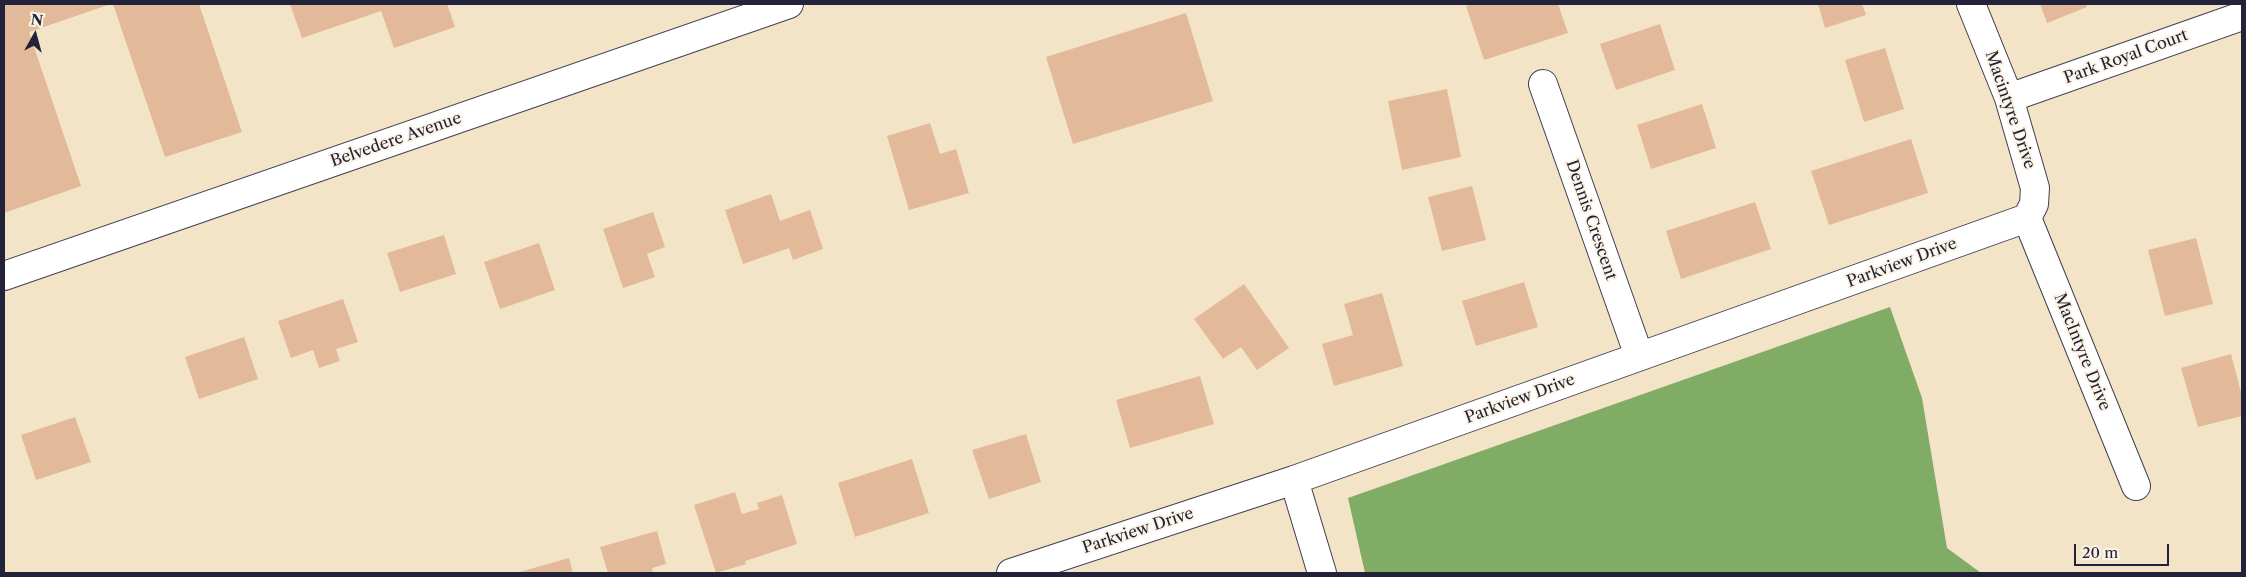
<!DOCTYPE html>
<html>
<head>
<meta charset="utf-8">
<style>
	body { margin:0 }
	#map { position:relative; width:2246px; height:577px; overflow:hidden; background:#f3e4c8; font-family:"Libre Caslon Text",serif }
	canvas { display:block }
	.frame { position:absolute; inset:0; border:5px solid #22223b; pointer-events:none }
	.north { position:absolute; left:10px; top:10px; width:50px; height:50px; -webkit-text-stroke:4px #fcf5e5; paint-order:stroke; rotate:7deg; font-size:14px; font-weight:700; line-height:20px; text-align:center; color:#22223b }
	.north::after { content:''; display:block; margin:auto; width:18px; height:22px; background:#22223b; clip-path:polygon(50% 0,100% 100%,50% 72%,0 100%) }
	.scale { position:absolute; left:2074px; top:544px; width:95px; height:22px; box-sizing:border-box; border:2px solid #22223b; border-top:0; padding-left:6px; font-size:15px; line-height:18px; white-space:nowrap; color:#22223b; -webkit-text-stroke:4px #fcf5e5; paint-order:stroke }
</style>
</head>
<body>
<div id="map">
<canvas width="2246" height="577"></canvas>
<div class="frame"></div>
<div class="north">N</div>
<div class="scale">20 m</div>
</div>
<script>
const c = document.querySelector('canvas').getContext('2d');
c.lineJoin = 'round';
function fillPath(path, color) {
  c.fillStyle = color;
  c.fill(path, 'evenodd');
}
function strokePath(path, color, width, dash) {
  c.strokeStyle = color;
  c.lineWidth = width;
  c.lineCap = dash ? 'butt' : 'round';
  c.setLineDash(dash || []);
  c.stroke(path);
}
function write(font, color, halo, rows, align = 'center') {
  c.font = font + ' "Libre Caslon Text",serif';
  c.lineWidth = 4;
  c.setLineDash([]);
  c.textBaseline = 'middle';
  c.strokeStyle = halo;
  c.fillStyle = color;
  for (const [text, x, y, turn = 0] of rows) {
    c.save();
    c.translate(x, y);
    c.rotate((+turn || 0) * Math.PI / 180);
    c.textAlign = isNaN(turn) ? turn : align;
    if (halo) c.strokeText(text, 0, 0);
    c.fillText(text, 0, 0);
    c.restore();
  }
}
fillPath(new Path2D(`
	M1890,307L1922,398L1947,548L1981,573H1365L1348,498Z`), '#80ac65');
fillPath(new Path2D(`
	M4,4H111L29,32L81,186L4,213Z
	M113,4H199L242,132L165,157Z
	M290,4H447L455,27L394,48L381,11L302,38Z
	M1474,4H1558L1568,33L1484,60L1466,6Z
	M1818,4H1862L1866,15L1825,28Z
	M2040,4H2086L2087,7L2047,23Z
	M1186,13L1213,101L1073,144L1046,57Z
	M1660,24L1675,70L1616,90L1600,44Z
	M1885,48L1904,109L1864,122L1845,60Z
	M1447,89L1461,157L1402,170L1388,101Z
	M1702,104L1716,148L1651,169L1637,125Z
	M930,123L940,154L956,149L969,193L909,210L887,136Z
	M1911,139L1928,193L1829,225L1811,171Z
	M1472,186L1486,240L1442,251L1428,197Z
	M771,194L780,221L810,210L823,249L793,260L789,248L743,264L725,210Z
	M1755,202L1771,249L1681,279L1666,231Z
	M653,212L665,247L647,254L655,277L623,288L603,229Z
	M444,235L456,274L400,292L387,253Z
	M2196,238L2213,304L2165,316L2148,250Z
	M539,243L555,290L500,309L484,262Z
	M1524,282L1538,327L1476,346L1462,301Z
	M1244,284L1289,348L1257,370L1241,347L1223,359L1194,319Z
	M1382,293L1403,366L1334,386L1322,344L1353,335L1344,304Z
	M343,299L358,342L336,349L340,361L319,368L313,350L291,358L278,321Z
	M244,337L258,379L199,399L185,357Z
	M2231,354L2242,396V416L2198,427L2181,368Z
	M1200,376L1214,424L1130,448L1116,400Z
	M75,417L91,462L36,480L21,435Z
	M1026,434L1041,482L989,499L972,450Z
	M912,459L929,513L855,537L838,483Z
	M735,492L742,514L759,509L757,503L782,495L797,544L745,561L746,564L716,573L694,505Z
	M657,531L666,564L652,568L653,573H608L600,547Z
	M569,558L573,573H516Z`), '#e3ba99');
const minor = new Path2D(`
	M1971,4L2009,98L2035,188L2034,204L2027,218
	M1543,84L1639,356
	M2009,98L2242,16
	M2027,218L2136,486
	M1294,480L1322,573
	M1011,573L1294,480L2027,218`);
const major = new Path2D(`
	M4,276L789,4`);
strokePath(minor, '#413f50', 30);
strokePath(major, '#413f50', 30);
strokePath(minor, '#fff', 28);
strokePath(major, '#fff', 28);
write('16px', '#22223b', '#fcf5e5', [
	["Park Royal Court",2126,57,-20],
	["Macintyre Drive",2010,110,71],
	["Belvedere Avenue",396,140,-19],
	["Dennis Crescent",1591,220,71],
	["Parkview Drive",1902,263,-20],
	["MacIntyre Drive",2082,352,68],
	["Parkview Drive",1520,399,-20],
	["Parkview Drive",1138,531,-18]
]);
</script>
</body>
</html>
